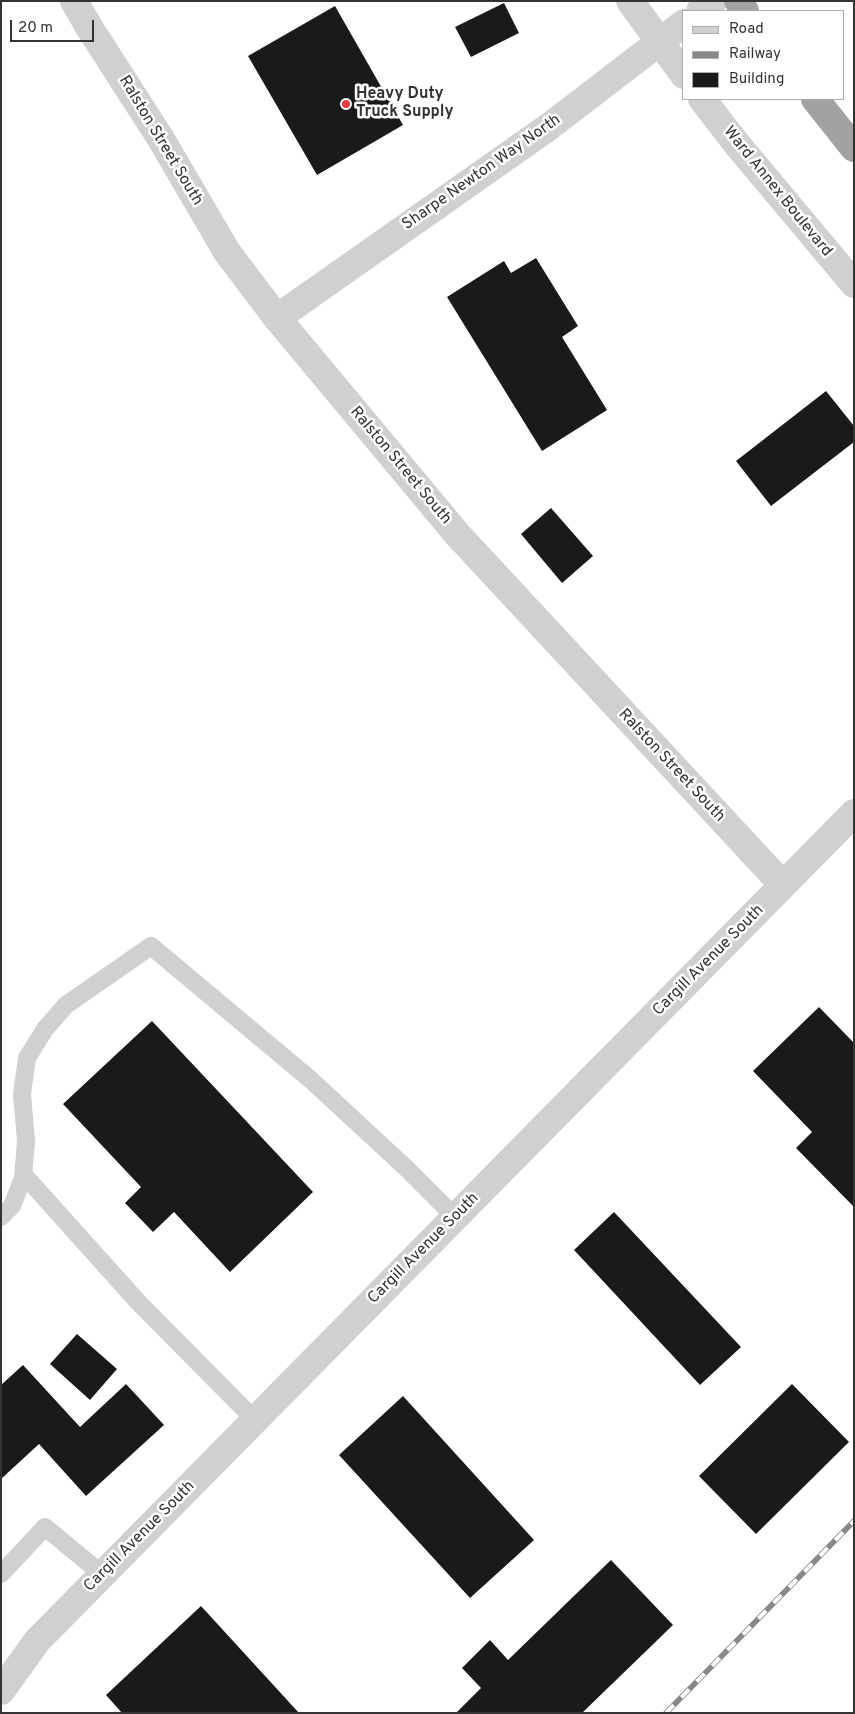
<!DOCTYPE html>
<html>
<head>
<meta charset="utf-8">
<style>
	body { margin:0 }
	#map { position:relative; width:855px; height:1714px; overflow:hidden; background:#fff; font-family:Overpass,sans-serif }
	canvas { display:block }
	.frame { position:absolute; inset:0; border:2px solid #333; pointer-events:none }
	.legend { position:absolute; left:682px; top:10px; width:162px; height:90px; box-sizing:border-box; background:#fff; border:1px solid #adadad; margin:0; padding:6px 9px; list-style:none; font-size:15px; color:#333 }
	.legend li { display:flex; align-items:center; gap:10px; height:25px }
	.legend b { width:25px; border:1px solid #adadad }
	.scale { position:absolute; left:10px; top:20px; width:84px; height:22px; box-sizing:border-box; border:2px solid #333; border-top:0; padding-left:6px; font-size:15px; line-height:18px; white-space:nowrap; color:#333; -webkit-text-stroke:4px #fff; paint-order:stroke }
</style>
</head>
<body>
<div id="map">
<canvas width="855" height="1714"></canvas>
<div class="frame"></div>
<ul class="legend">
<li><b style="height:6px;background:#d0d0d0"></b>Road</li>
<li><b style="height:6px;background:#888"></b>Railway</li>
<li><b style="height:14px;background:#1a1a1a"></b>Building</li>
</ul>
<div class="scale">20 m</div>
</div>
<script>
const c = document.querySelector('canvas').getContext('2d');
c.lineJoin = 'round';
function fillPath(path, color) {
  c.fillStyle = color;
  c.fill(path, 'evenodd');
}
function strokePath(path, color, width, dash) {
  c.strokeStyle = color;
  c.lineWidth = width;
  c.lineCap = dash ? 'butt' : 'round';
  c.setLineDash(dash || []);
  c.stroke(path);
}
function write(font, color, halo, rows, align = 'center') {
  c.font = font + ' Overpass,sans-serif';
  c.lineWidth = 5;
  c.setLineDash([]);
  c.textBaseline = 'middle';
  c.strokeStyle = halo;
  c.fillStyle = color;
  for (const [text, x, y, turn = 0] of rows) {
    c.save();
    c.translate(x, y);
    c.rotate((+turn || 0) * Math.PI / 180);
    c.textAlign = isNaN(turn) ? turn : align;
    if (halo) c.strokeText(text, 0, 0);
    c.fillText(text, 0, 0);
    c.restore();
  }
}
fillPath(new Path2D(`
	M504,3L519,33L471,57L455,27Z
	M335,6L403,125L317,175L248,56Z
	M536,258L578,326L562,337L607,410L542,451L447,297L504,261L511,273Z
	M826,391L854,426V442L771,506L736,461Z
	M551,508L593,556L562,583L521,534Z
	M819,1007L854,1043V1207L796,1148L812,1132L753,1071Z
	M152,1021L313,1192L230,1272L174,1212L153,1232L125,1203L141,1187L63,1104Z
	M614,1212L741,1347L700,1385L574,1250Z
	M77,1334L117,1369L90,1400L50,1364Z
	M23,1365L80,1427L126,1384L164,1425L86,1496L39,1444L1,1479V1385Z
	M792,1384L849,1442L756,1534L699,1476Z
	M403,1396L534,1540L470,1598L339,1455Z
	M611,1560L673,1625L582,1713H456L481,1688L462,1668L490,1640L508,1660Z
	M201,1606L299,1713H122L106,1695Z`), '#1a1a1a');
strokePath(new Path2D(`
	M24,1175L139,1303L255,1420
	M1,1217L12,1206L23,1178L26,1141L22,1094L27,1058L45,1029L66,1005L151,946L311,1080L406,1168L455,1217
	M1,1574L45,1527L103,1575`), '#d0d0d0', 18);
strokePath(new Path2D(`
	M74,1L89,27L161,139L227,252L277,318L457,534L783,885
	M630,1L684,75
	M700,11L713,1
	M702,99L736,143L854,284
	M277,318L550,126L684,23
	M1,1691L37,1641L854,813`), '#d0d0d0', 28);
strokePath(new Path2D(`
	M738,1L745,11
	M815,99L854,148`), '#a2a2a2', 28);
const rail = new Path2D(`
	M666,1713L854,1521`);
strokePath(rail, '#888', 5.5);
strokePath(rail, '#fff', 4, [11]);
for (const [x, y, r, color] of [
	[346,104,5,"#e63946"]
]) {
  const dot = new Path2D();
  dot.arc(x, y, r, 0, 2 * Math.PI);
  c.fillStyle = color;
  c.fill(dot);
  strokePath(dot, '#fff', 2);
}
write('bold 16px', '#333', '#fff', [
	["Heavy Duty",356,95],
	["Truck Supply",356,113]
], 'left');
write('16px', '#333', '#fff', [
	["Ralston Street South",160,141,59],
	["Sharpe Newton Way North",482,173,-35],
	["Ward Annex Boulevard",777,192,51],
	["Ralston Street South",400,466,50],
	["Ralston Street South",671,766,47],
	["Cargill Avenue South",709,961,-45],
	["Cargill Avenue South",424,1249,-45],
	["Cargill Avenue South",140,1537,-45]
]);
</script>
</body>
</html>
